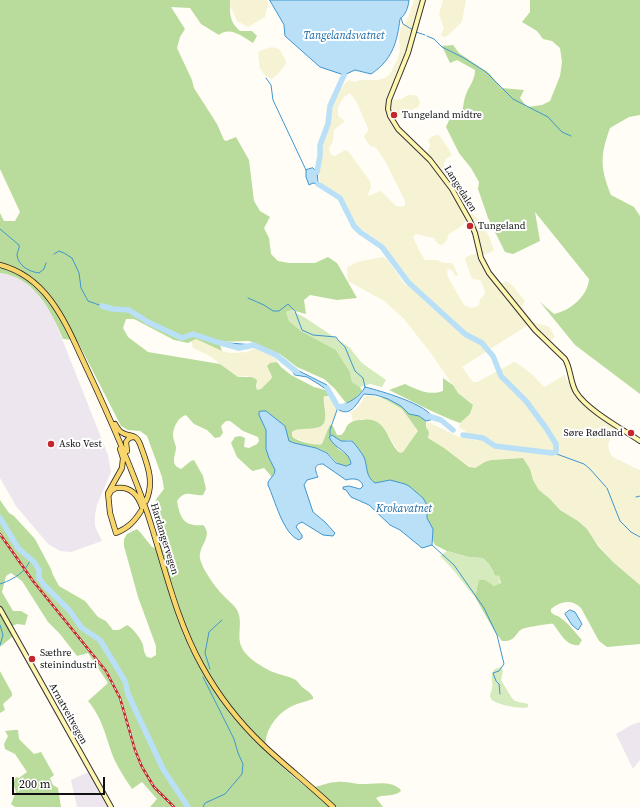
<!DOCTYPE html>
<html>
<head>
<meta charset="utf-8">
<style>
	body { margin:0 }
	#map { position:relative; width:640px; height:807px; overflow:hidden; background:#fffdf5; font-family:"Source Serif 4",serif }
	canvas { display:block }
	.scale { position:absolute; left:12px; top:777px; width:93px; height:18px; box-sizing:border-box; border:2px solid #111; border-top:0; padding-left:5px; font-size:12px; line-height:14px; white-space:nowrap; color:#111; -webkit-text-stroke:3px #fff; paint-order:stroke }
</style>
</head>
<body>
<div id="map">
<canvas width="640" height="807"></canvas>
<div class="scale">200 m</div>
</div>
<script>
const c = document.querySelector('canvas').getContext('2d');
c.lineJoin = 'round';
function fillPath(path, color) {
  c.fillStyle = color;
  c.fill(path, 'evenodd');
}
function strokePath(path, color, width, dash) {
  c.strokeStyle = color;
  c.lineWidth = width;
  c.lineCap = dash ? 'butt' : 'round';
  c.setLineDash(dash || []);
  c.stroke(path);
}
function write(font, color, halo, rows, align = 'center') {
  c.font = font + ' "Source Serif 4",serif';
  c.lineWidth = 4;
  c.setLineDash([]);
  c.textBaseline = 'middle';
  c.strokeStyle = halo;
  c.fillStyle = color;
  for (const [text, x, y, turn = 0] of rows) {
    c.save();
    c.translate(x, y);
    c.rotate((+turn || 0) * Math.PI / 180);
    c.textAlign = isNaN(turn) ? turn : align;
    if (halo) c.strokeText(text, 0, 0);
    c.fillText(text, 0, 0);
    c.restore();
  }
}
fillPath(new Path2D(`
	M0,273L12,275L23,281L37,293L53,316L108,455L111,472L97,505L95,515V526L102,541L71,552L60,551L48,544L16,506L0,478Z
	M640,722V760L633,769L616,734L631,725Z
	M91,771L111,807H77L71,780Z`), '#eee6ef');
fillPath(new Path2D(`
	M230,0H267L268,4L265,17L248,27L237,21L230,6Z
	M414,0H422L405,57L389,97L396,100L402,99L408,95H414L418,97L420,103L418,107L390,120L406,139L423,154L428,151L430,145L428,140L431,137L436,135H439L444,142L452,155L446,159L444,163L445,168L464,200L474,215L479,220L489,236L494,251L482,255L469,216L462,226L449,234L447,240L442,245L438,244L434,238L416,234L413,237L420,252L425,260H436L445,263H451L453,264L458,275L455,276L452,270L449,269L447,271L448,277L464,305L471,308L476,307L479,305L480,299L485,294L484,288L480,280L472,279L465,259L466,257L477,253L498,286L506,281L513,286L525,301L522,306L527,315L533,322L538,324L545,325L549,327L555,337L548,342L531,325H528L462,367L473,382H477L514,362L517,363L533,375L544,387L565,375L567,381L570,383L580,400L612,425L614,430L608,445L610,453L613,457L637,469L640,470V494L637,497L640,496V585L613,562L578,521L560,510L550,499L539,490L533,480L530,469L523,458L491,460L473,469L428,438L429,432L426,427L427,423L428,422L459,437L479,441L459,427L460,423L470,414L473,405L458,393L430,352L403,318L384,301L348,281L347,269L348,267L357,262L382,257L387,259L405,285L409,286L413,284L382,244L356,225L343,199L338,194L323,186L319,179L318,173L322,159L321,145L328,131L334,101L339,92L346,82L349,80L354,82L360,80H377L385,78L390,74L398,58L400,50L399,37L401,27L407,21ZM350,93L357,103L368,128V131L364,136L366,140L370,146L375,147L377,149L385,161L405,201V205L401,207L396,206L382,192L380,191L369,196L368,194L371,187L370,181L348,151L345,150L335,156L331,155L329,149L333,141L334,130L345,121L338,116V107L344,97Z
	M443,0H466L462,22L446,37L442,36L441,34L444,28L439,14Z
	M272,47L279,49L285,59L286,64L278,74L272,79L265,75L260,69L258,54L259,51Z
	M196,339L222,351L231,353L247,352L255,348L266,352L274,357L277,361L276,363L274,362L269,373L272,377L271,379L261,389L259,390H257L256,379L247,376L238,377L208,355L193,348L192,345V340Z
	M366,395L383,398L402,409L417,429L418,431L416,436L403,452L400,453L398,451L383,427L374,421L364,419L353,421L352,419L351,412L358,407Z
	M324,396H327L330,398L337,410L333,421L328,429L322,444L315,445L295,438L292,434L293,430L319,427L323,425L325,420Z`), '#f6f3d4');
fillPath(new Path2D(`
	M291,310L304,317L349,347L362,363L386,380L382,387L370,384L360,387L352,382L350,372L336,350L301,331L289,321L286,312Z
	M447,551L469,557L483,558L489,564L493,572L499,576L500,584L494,586L492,585L476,590L477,595L475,597C463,583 453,568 440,556Z
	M501,667L503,671L501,680C503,683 512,699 514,700C518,703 523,702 528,704V707C522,710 494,704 491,699C489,695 491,693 492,689C493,684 491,678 492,673L495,669Z`), '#d5ebbd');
fillPath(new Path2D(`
	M0,0H230C230,14 229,21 240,31H252L257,36L253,43C243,37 230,26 219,35L201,24L190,8L171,7L185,29L180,37L177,48L192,80L194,88L217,124L224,140L226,141L236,137L249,160L254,201L260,211L270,217L264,228L269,238L271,254L278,261L289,263H315L328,257L337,263L357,298L337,300L310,295L304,300L306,314L291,310L286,312L289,321L301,331L336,350L350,372L352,382L360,387L362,391L352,401L346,403L335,389L324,379L297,367L280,354L249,341L217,342L220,345L222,351L196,339L188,343L174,340L134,319H126L123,328L128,337L148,352L220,364L238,377H251L256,379L257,381L256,386L257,390L261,389L271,379L272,377L267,366L270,363L277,362L281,367L291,375L314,387L325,390L331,395L338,409L337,410L334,403L329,396H324C323,404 326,411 325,419C324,434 300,425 292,432C292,435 292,436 294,438C300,442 317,446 322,444L328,429L330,425L333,426L337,435H341C346,432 345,426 350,423C354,420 358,420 362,420C388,416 387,444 400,453L403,452L418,431L402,409L383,398V397L401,406L409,414L419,416L426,421V427L429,432L428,438L444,448L469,467L475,468L485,462L491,460L523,458L530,469L533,480L539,490L550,499L560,510L578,521L587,529L598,546L613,562L640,585V644L607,647L599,641L581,608C572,599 561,601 551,609V612C554,616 558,615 562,619C569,624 574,631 580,638L582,640L579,645C566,647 560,632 553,624C551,623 524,628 522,629C514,634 516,642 502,641L495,632L475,597L479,580H485L494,586L501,583L499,576L495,575L489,564L483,558L469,557L447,551L435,545L433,541V529L427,518V505L423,498L409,486L390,480L375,483C365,476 367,466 363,456C360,451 355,445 351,440L341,441L332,435L338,449L347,455L351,461L350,465C337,469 334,457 326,452C315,445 300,447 289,441L285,426L266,411L259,415L266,430V449L275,470L272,477L264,468L253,471L251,470L237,457L231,443L235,437L240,436L245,438L244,447L249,448L257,444L259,441L258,437L243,431L230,421H226L221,426L223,433L220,437L215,438L207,430L194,424L186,415C178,417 173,428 173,435C173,439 175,443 176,447C176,456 169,464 181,469L191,461L194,460L203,476L206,489L203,495C193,497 186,488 177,501C180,518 184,527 203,525C214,536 198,546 200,558C201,567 215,587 222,594C227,600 235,605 238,612C243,624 236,637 242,648C246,657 263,668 273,672C280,675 289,676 296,680C298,682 300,685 302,687C306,690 310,692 313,697V699C304,702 294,704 287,709C275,716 260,737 268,751C273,760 297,780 306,787C316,789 326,782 337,782C344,781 351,783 358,784C371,785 391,779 401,790L400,792C392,797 383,794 376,798L383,807H150L157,799L142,782L132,789C126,780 120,771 115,761C106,740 104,720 88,701L108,683L88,653L77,656L60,634L48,622L22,581L11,573L6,576L2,592L13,611H21L28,615L25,625L17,624L10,627L12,637L0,647V500L9,513L14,516L35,539L51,569L53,575L59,586L85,601L98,617L106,621L113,630H119L127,625C133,628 141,639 143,645C144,650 144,653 147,657L151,658L156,655V646L138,597L124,546V539L127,534L137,529L140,532L152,547L155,548L161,544L159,536L160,532V521L155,502L157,498L164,489L162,477L147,436L140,431L128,430L121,426L78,342L74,340L63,339C51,310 34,277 0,273V213L4,221H15L20,212L0,169Z
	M530,0H640V115L629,117L610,128C600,156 600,167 611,195L634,207L640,216V394L575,345L540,302L554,314C570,311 588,296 589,279L535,212L540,241L513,254L505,252L488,218L478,189L479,182L471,168L459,153L446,127L450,118L459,119C463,112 463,105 465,97C468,87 475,81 475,70L457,60L450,63L442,46L453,45L459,53L490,74L501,88L524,90L520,98L527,107L542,105L550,101L560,76L562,62L560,48L552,41L543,39L537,31L522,22L530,12Z
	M443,378L453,385L458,393L473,405L470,414L460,423C435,414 412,401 389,390L405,384C418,390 429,396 443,391Z
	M0,671L12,693V696L3,704L5,710L0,713Z
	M14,730H18L19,739L34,754L41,752L54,775L50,778L53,785L58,788L61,807H15L11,804L16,792L13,783L16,777L19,778L27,772L15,754L5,749L4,744L8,736L5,731Z`), '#b9dc9c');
const water = new Path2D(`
	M270,0H409C408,8 406,14 400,19C397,43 392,60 371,74L355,70L344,75L320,67L285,36L284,25Z
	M313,168L317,172L318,182L317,184L313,183L309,185L306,177V170Z
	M217,342L254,345C242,349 228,349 217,342Z
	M291,367L327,385L331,393L320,385L307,377L295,375Z
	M365,387C381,391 427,404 434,419L426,421L419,416L409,414L401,406L388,399L376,395L364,394C357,402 352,417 339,410L338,407C350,402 359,398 365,387Z
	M262,411H266L285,426L289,441L294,443L316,448L327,453L336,463L346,466L351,464C350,451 334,449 329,437L332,435L341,441H352C356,445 361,452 364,457C368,467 365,476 375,483L390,480L405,484L409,486L423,498L427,505V518L433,529L432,545L422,548L400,530L390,525L369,505L351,497L346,490L343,489V487L349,486L360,489L363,486C361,478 352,478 346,480L323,464C313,464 315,470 318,477L307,480L304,485L313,512L325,522L335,533L333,536L323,535L302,522L298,524L296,527L302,535V538L299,540C283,534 275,500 268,485V482L274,474L275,470L269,458L266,449V430L259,415V412Z
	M570,610L575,612L582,624L578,630L572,625L565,614Z`);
fillPath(water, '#b9e0f7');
strokePath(water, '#3f96cf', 1);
strokePath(new Path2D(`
	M401,18L403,24L413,30
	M416,32L425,35
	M427,36L434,39L442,47L464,58L486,72L513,99L548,117L562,132L571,136
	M266,78L271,85L273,100L306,170
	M0,229L19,245C20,249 17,251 17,255C18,266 30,272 39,273L44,269L46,263
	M54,254L59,251L64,253L72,258L79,273L81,288L88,301L102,306
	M248,298L264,305L273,311H279L288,304L295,311L302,330L313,335L336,337L338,340L345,347L355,371L363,378L365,387
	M330,435V430L338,407
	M554,453L584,464L590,469L606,487
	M607,488L620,521L631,532L640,537
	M636,497L640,496
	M432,545L454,565L484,608L497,635L504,664L499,671L493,673L496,681L499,684L500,694
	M0,584C9,581 17,577 24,570C27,567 28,563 32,559
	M0,625L3,635L0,645
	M210,669L205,653L209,632L222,620
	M203,677L234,739L238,753L243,764L242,774L225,794L205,803L203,807`), '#3f96cf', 1);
strokePath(new Path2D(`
	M317,172L320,156V145L328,124L330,106L344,75
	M318,184L340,198L354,226L360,232L382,247L408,282L465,334L482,343L486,348L493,356L501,376L526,401L546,428L556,444V452L552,453L503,447L495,446L483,438L463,435
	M102,306L113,309L129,310L148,322L182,338L193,334L217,342L239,348L254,345L276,355L297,372
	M327,388L338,407L346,406
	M428,416L441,420L453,430
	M0,518L18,548L34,562L39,570V578L44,585L69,610L82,628L100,640L125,681L128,694L163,769L188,807`), '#b9e0f7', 5.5);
const secondary = new Path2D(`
	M423,0L408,53L389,100L388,109L390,116L398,129L430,160L452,189L470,221L475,233L481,258L489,273L535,330L565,359C571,369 570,382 576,392C587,410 622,429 640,441
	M0,609L111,807`);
const primary = new Path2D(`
	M0,265C50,278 67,327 87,369C109,416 130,463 147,512C164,563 175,618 202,666C218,695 238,721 262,744C285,766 310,785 333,807
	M115,424C117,427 118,430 121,432C129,438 135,432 140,444C147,464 155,481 146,501
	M120,449L123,458L122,468L108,493L110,513L116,533C128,528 134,522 141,511
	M127,451L126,442L129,438L133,437
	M109,495L111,491L116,488C130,486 138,495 142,507`);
strokePath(secondary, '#333', 6);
strokePath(primary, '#222', 6);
strokePath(secondary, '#fff6b0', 4);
strokePath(primary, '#f9d66b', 4.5);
const rail = new Path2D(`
	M0,534L33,581L106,671L120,698L135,750L142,767L154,787L174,807`);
strokePath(rail, '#c4262e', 2.5);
strokePath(rail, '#fff', 1, [3]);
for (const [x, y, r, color] of [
	[394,115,4,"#c4262e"],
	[470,226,4,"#c4262e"],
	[631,433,4,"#c4262e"],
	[51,444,4,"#c4262e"],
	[32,659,4,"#c4262e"]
]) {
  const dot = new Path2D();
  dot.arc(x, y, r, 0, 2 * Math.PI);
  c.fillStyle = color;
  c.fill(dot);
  strokePath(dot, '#fff', 1.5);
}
write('10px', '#111', '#fff', [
	["Tungeland midtre",402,115],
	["Tungeland",478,226],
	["Søre Rødland",623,433,"right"],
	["Asko Vest",59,444],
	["Sæthre",40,653],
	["steinindustri",40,665]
], 'left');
write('10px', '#111', '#fff', [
	["Langedalen",460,189,58],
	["Hardangervegen",164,539,73],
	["Arnatveitvegen",68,714,61]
]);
write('italic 11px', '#1768a6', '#fff', [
	["Tangelandsvatnet",344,36],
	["Krokavatnet",404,509]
]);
</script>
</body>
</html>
